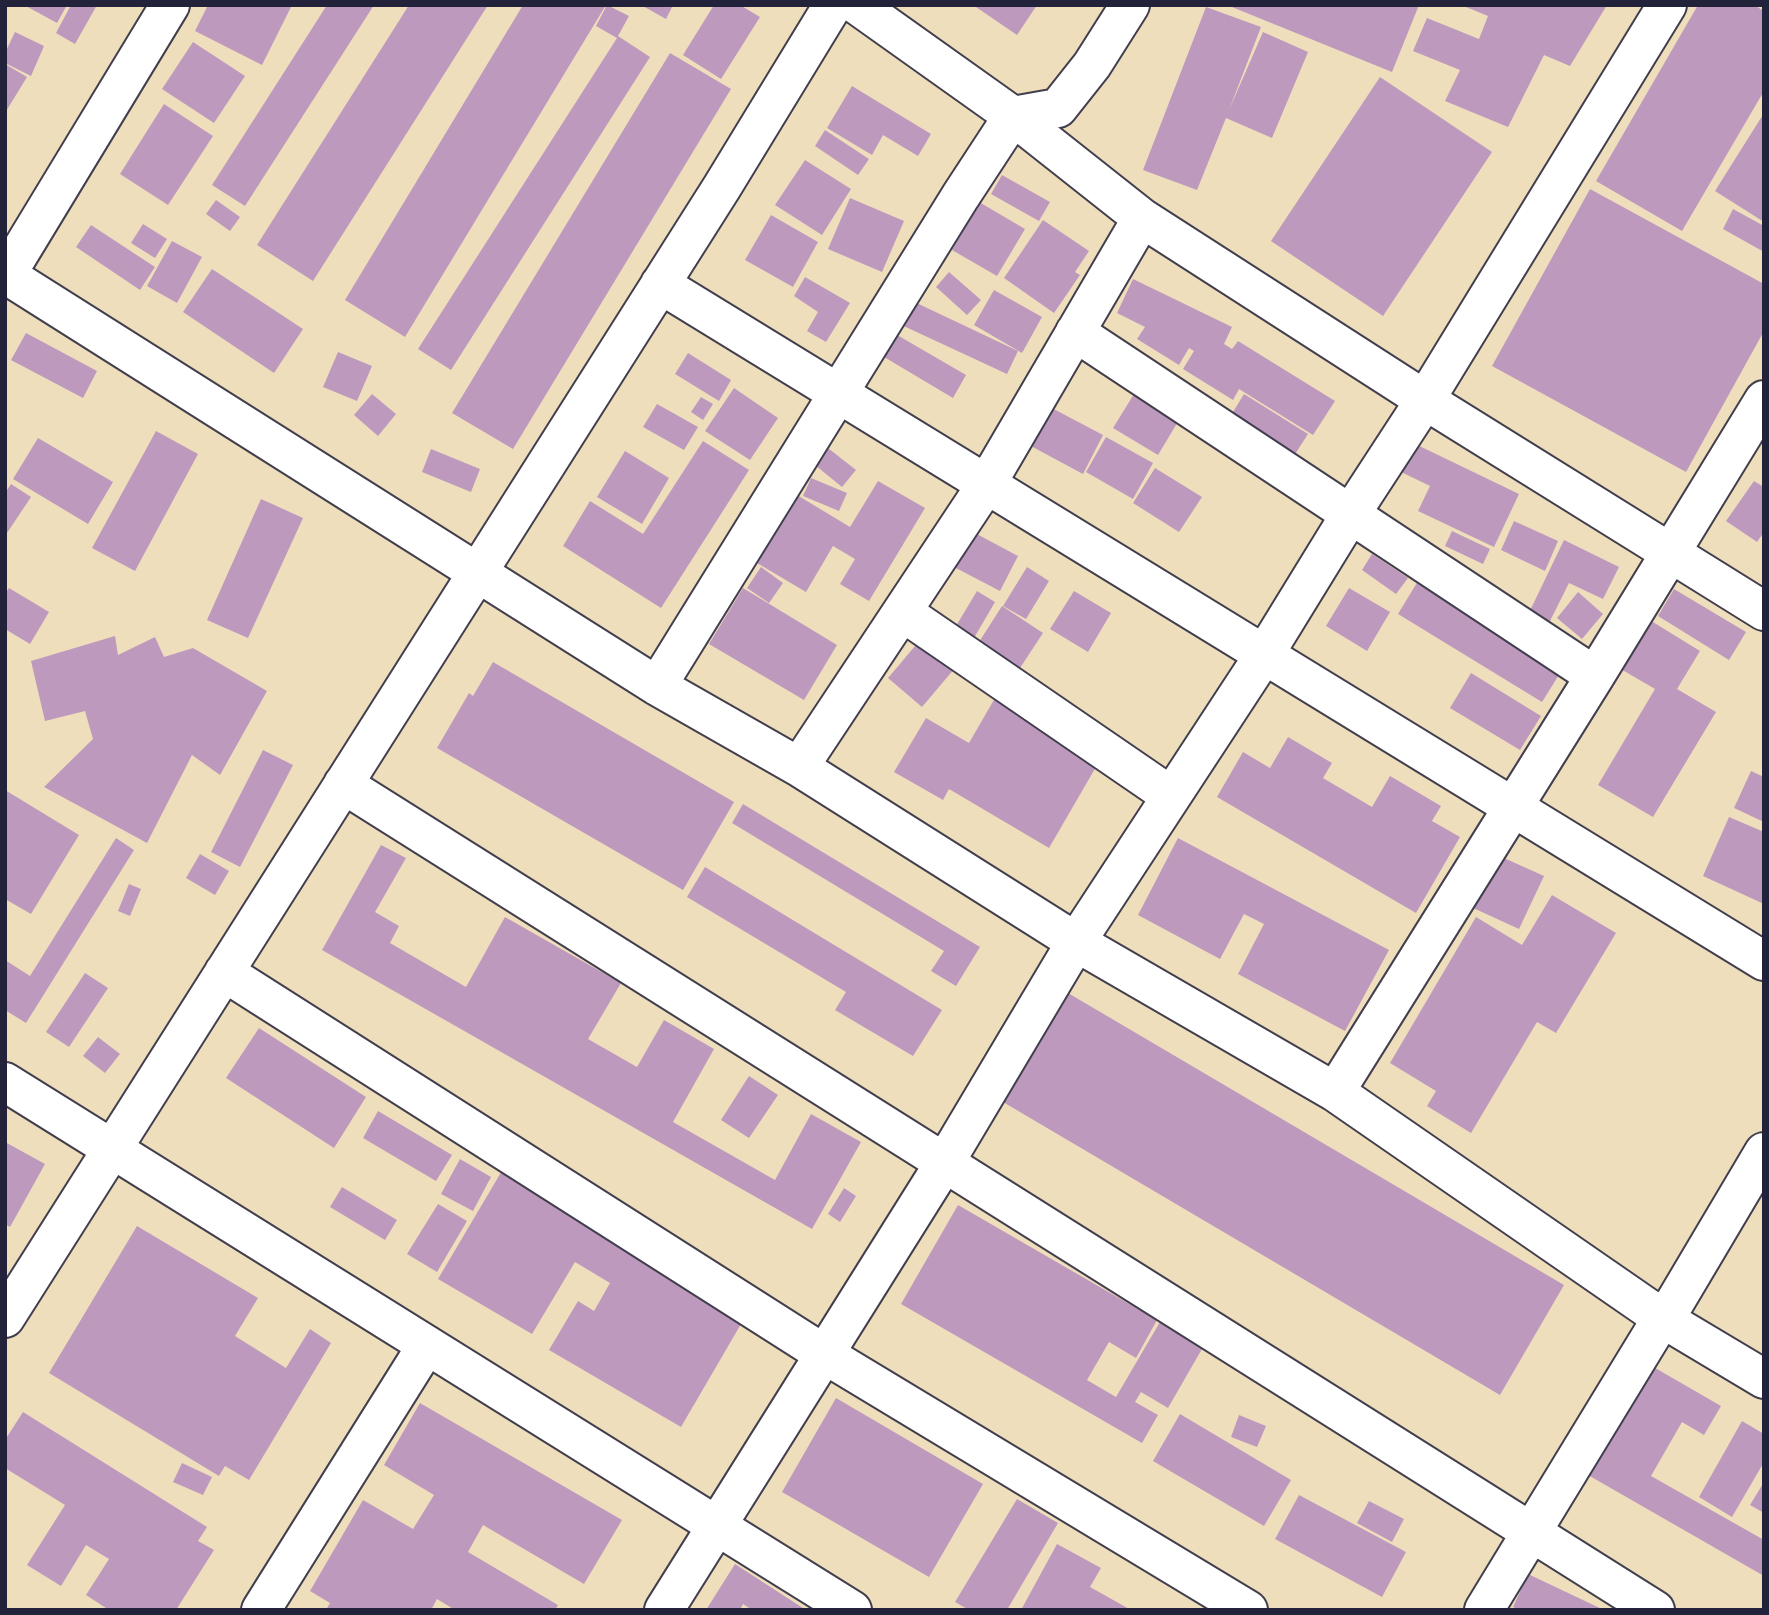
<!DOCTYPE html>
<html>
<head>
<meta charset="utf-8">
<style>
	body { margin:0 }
	#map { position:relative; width:1769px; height:1615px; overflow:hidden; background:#efdebc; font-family:Mynerve,sans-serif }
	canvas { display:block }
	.frame { position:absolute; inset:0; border:7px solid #22223b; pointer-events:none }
</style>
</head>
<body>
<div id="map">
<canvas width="1769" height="1615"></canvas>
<div class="frame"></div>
</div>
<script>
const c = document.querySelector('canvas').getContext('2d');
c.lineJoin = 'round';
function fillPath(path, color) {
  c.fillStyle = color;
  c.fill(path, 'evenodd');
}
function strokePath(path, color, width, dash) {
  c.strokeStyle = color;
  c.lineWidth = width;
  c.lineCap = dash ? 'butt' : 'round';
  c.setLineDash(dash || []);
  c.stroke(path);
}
fillPath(new Path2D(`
	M24,5H67L57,23Z
	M71,5H97L75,44L56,33Z
	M208,5H292L262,65L195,31Z
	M327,5H374L245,206L212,185Z
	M409,5H488L313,281L257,245Z
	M523,5H606L405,337L345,300Z
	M607,5L629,16L618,36L650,57L451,370L418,349L617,38L596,26Z
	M641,5H673L666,19Z
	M714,5H740L760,17L721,79L683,55Z
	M973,5H1037L1017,35Z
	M1227,5H1419L1392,72Z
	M1461,5H1607L1570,66L1544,55L1508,127L1445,101L1460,70L1413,51L1427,18L1479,39L1488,16Z
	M1698,5H1754L1764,11V91L1682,231L1596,181Z
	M1206,7L1261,27L1229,110L1263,32L1308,52L1272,138L1226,118L1197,190L1143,170Z
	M15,32L44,46L31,76L5,63V53Z
	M193,42L245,76L214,123L162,89Z
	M670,53L731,89L513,449L452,413Z
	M5,64L27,77L5,113Z
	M1380,77L1492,152L1383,316L1271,241Z
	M852,86L931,134L918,156L883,135L872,155L827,128Z
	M164,104L213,136L168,205L120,174Z
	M1764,113V222L1715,191Z
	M825,130L869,159L858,175L815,146Z
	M805,160L851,189L822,235L775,205Z
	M1002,175L1050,202L1039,221L991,194Z
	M1590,189L1764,284V331L1686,472L1492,366Z
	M850,198L904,221L882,272L828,249Z
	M216,200L240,217L230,231L206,214Z
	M979,202L1025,229L997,276L952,250Z
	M1733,209L1764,226V252L1723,229Z
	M771,215L818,242L793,287L745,260Z
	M1043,220L1089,251L1075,272L1080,275L1054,313L1004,278Z
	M143,224L167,239L155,258L131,243Z
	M91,225L155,267L140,290L76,247Z
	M172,241L202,257L177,303L147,286Z
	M212,269L303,329L274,373L183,312Z
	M949,272L981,300L967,315L936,287Z
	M805,277L850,303L826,342L807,331L818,312L794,296Z
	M1133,279L1232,327L1224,344L1232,349L1238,341L1335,401L1313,435L1239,389L1233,400L1183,369L1194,351L1189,348L1179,365L1137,339L1145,327L1117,313Z
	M994,290L1042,317L1022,353L974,325Z
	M906,298L1018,351L1007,374L895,322Z
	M892,332L966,375L953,398L879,354Z
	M26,333L97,371L83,398L11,360Z
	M338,352L372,366L357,401L323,387Z
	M688,353L731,380L719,401L675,374Z
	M734,388L778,418L750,460L705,431Z
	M372,394L396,414L378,436L354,415Z
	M1134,394L1179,420L1158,455L1113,428Z
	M1244,394L1308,434L1288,465L1225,425Z
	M701,397L713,404L703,420L691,412Z
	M657,404L698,427L684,450L643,427Z
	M1048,406L1103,435L1083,474L1029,445Z
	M156,431L198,454L135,571L92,548Z
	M1106,437L1153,463L1133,499L1086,472Z
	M38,438L113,482L88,524L13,479Z
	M703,441L749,470L661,608L563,546L590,501L643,534Z
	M1409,441L1519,494L1494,547L1418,511L1430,486L1395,469Z
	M828,448L856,470L842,487L815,465Z
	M431,449L480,469L471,492L422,472Z
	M625,451L669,478L642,524L597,497Z
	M1155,468L1202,497L1179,532L1133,503Z
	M811,478L847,493L839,511L803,496Z
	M878,481L925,508L869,601L840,584L855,559L833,546L806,592L757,563L797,495L850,527Z
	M1754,481L1764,487V532L1757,542L1726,521Z
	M11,484L31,497L5,536V493Z
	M261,499L303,518L248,638L207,620Z
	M1514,521L1558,541L1545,571L1501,550Z
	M1452,531L1490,549L1483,564L1445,546Z
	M973,532L1018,556L1000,591L954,567Z
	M1564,540L1619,567L1603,599L1569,583L1545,631L1525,621Z
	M1372,554L1408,578L1396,594L1362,570Z
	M761,567L783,583L769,603L747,588Z
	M1027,567L1049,581L1026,619L1003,606Z
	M1418,581L1562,670L1542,702L1398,614Z
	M9,588L49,612L30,644L5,629V594Z
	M743,588L837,645L804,700L709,644Z
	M1349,588L1390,612L1367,651L1326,626Z
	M1674,589L1746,632L1729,660L1658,616Z
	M977,591L995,602L974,638L956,626Z
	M1074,591L1111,613L1088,652L1050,629Z
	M1578,592L1603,614L1582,639L1557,618Z
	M1002,606L1043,633L1020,668L979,642Z
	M1648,619L1700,651L1677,689L1716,712L1653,817L1598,785L1655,689L1619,668Z
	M115,636L118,655L155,637L164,657L193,648L267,691L220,775L192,755L147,843L44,787L93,739L85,711L45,721L31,661Z
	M921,639L955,668L922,707L888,678Z
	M493,662L734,802L683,890L437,748L469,693L473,696Z
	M1471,673L1541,716L1520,750L1450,708Z
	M995,698L1100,760L1049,848L949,789L943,800L894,772L926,718L969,743Z
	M1288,737L1332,763L1323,778L1372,807L1390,776L1441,806L1432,821L1460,837L1416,913L1217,797L1243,752L1270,768Z
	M263,750L293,765L240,867L211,852Z
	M1751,771L1764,777V822L1734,808Z
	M5,790L79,835L31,914L5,899Z
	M743,804L980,947L956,986L931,971L944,951L732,823Z
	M1729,817L1764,832V904L1703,876Z
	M116,838L134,850L26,1023L5,1010V960L30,976Z
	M1178,838L1389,950L1345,1031L1238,974L1264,924L1244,914L1220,959L1138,915Z
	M381,845L406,858L375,912L399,926L390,943L466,987L505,917L621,983L588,1039L637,1067L664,1020L714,1049L673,1122L775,1180L811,1114L861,1142L812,1229L322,950Z
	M200,854L229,871L215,895L186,878Z
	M1495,854L1544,876L1519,929L1471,907Z
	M705,867L942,1010L913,1056L835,1010L846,992L687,897Z
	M129,884L141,889L130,916L118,911Z
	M1552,895L1616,933L1556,1033L1537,1022L1471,1133L1427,1106L1436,1091L1390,1063L1476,917L1522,945Z
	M85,973L108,988L69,1047L46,1032Z
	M1068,993L1564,1285L1500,1395L1003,1102Z
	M259,1028L366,1097L334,1148L226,1078Z
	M98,1037L120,1054L105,1073L83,1056Z
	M749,1076L778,1095L749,1138L721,1120Z
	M378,1111L452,1155L436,1181L363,1138Z
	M5,1142L45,1164L10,1227L5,1224Z
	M460,1159L491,1177L473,1211L441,1194Z
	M503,1169L748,1312L681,1427L549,1350L578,1301L594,1311L610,1283L575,1262L532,1334L438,1279Z
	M342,1187L397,1220L385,1240L330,1207Z
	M844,1188L856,1196L840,1222L828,1214Z
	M438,1204L467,1221L437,1272L407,1254Z
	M958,1205L1157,1320L1136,1358L1109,1342L1087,1380L1116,1397L1167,1310L1210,1335L1168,1408L1141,1392L1135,1402L1158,1415L1142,1443L901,1304Z
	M137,1226L258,1298L235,1336L286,1368L310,1329L331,1343L249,1480L225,1466L219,1476L49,1373Z
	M1650,1365L1721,1406L1704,1435L1682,1422L1651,1476L1764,1540V1576L1588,1475Z
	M836,1398L983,1484L929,1577L782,1492Z
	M420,1403L622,1520L584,1584L483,1525L468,1552L558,1605L555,1610H455L437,1599L431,1610H326L330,1603L310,1591L363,1500L413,1529L434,1495L384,1465Z
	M23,1412L207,1527L198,1541L214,1550L176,1610H109L86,1595L109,1559L86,1545L61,1586L27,1565L65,1505L5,1468V1440Z
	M1180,1414L1291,1480L1264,1526L1153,1461Z
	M1239,1415L1266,1426L1257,1447L1231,1437Z
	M1742,1421L1764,1434V1462L1732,1517L1699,1497Z
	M182,1463L212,1477L203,1495L173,1482Z
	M1764,1482V1513L1750,1505Z
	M1299,1495L1406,1552L1382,1597L1275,1539Z
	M1017,1499L1058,1523L1007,1610H969L955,1602Z
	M1369,1501L1404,1519L1392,1542L1357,1523Z
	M1057,1544L1101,1568L1090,1587L1131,1610H1021Z
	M735,1564L806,1610H752L743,1604L740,1610H706Z
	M1528,1574L1604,1610H1519L1513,1607Z`), '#be99be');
const minor = new Path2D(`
	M857,5L1013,116L1142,218L1425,400L1764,611
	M5,274L657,686L799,767L1076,942L1335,1092L1662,1318L1764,1379
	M5,277L170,5
	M660,284L1764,961
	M1075,332L1595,676
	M904,613L1171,796
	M657,686L960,197L1013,116L1058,108L1092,65L1130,5
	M799,767L986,485L1142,218
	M343,784L1655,1610
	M224,972L824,1354L1248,1610
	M5,1082L852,1610
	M1335,1092L1595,676L1764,400
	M5,1318L722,187L833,5
	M261,1610L427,1345
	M664,1610L945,1162L1076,942L1264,655L1350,515L1425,400L1667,5
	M1484,1610L1662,1318L1675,1302L1764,1152`);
strokePath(minor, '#413e4e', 42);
strokePath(minor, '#fff', 38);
</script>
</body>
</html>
